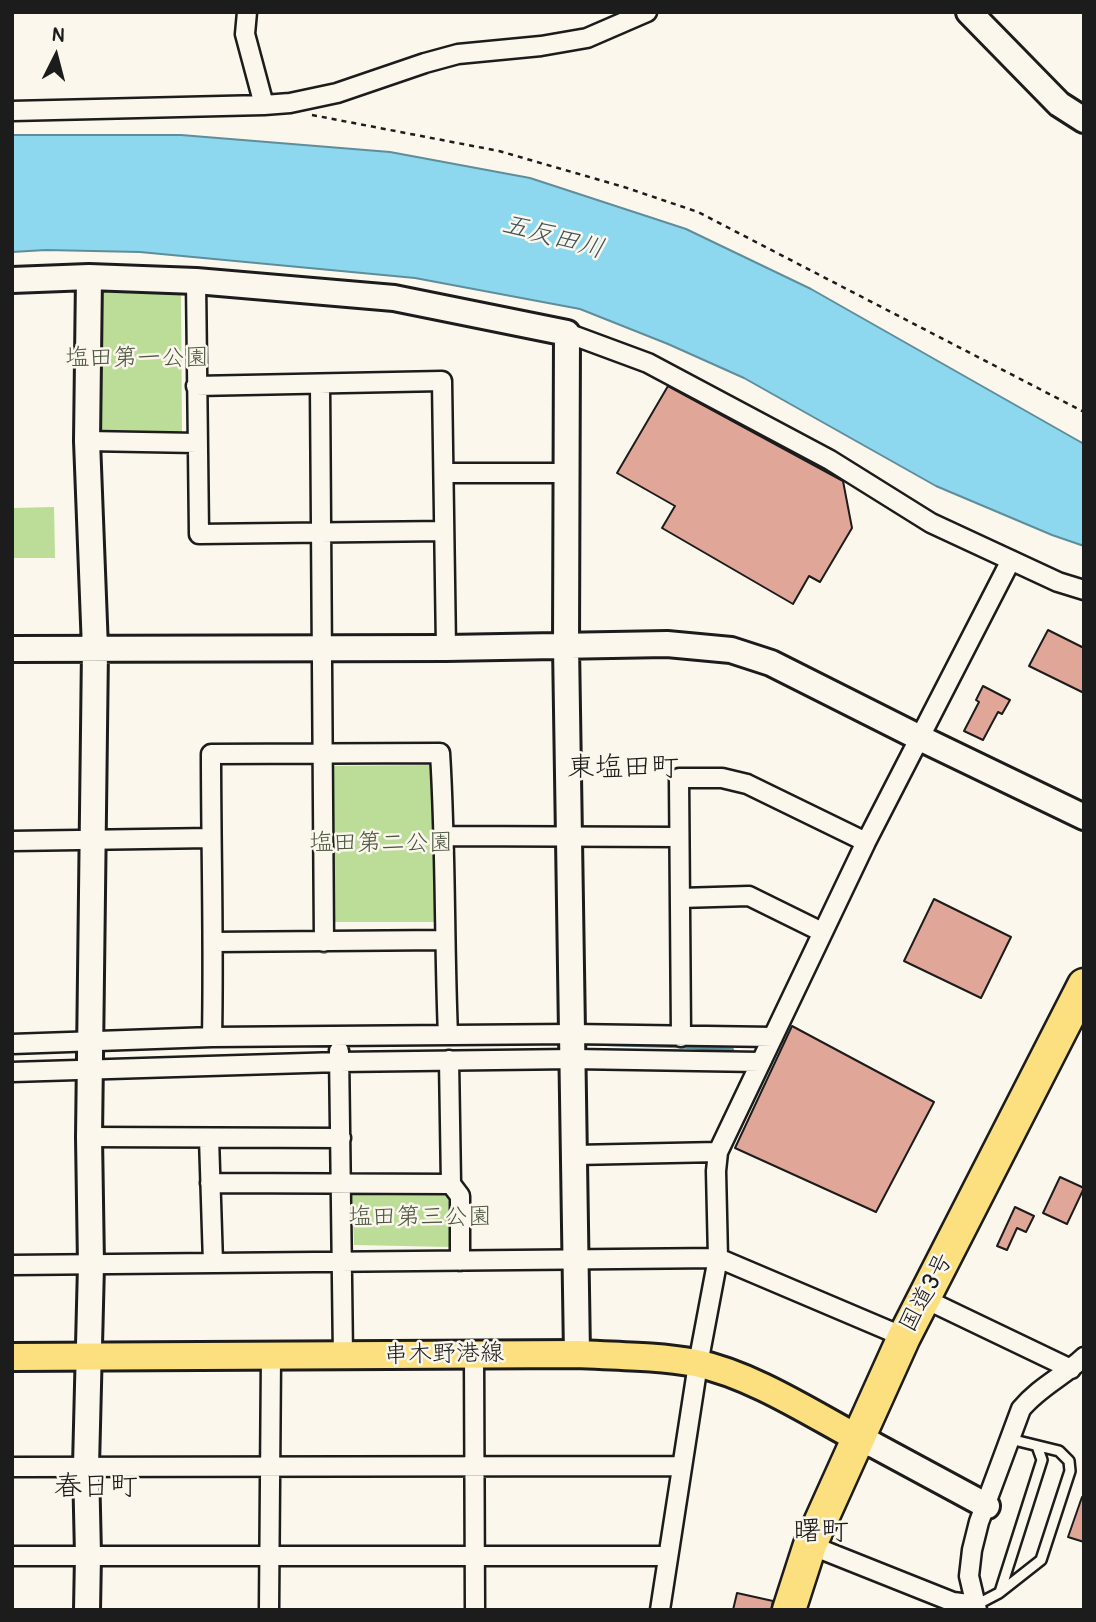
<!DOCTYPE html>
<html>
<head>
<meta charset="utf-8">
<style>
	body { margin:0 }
	#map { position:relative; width:1096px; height:1622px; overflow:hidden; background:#fbf7ec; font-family:Pangolin,sans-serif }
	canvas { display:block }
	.frame { position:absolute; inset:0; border:14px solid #1c1c1c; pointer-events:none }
	.north { position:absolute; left:21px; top:21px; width:70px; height:70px; -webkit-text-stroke:5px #fbf7ec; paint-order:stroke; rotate:6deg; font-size:19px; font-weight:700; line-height:28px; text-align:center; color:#1c1c1c }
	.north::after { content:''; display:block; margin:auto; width:24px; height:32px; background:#1c1c1c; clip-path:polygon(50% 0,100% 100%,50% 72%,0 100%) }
</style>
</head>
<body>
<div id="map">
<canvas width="1096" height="1622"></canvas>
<div class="frame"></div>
<div class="north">N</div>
</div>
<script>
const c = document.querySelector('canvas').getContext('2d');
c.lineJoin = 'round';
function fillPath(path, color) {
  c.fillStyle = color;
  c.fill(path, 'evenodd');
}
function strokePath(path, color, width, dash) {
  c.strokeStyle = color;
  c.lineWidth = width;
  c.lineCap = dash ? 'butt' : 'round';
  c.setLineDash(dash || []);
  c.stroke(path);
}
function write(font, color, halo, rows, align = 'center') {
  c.font = font + ' Pangolin,"Klee One",sans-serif';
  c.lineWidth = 5;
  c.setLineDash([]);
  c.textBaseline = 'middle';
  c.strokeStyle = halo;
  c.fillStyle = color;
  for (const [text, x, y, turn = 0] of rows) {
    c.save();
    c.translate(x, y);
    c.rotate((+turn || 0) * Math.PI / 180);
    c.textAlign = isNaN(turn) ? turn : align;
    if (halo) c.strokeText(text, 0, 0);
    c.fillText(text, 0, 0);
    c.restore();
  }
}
fillPath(new Path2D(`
	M93,282L181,284L182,437L106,435L91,427Z
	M54,507L55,558H12V508Z
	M431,765L437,922H329L327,766Z
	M448,1189L450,1247L354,1245L352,1194Z`), '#bbdd97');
const water = new Path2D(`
	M12,135H181L390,152L530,178L686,229L811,289L1084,444V546L1052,535L936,486L744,378L668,344L580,309L415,278L140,252L46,250L12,252Z`);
fillPath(water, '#8dd8ee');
strokePath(water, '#608d9a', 2);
strokePath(new Path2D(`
	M579,1043L678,1046L732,1050
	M386,1044L528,1043`), '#608d9a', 4.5);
const building = new Path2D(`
	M668,386L843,481L852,528L820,582L809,576L793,604L662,528L675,506L617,473Z
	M1048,630L1084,648V693L1029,666Z
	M983,686L1010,700L1002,714L998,712L983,740L964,731L979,702L976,700Z
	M934,899L1011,937L981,998L904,961Z
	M792,1026L934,1102L876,1212L735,1148Z
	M1060,1177L1084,1188L1067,1224L1043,1213Z
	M1015,1207L1034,1216L1026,1232L1017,1228L1007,1250L997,1246Z
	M1082,1497H1084V1542L1068,1537Z
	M737,1593L773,1601L771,1610H733Z`);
fillPath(building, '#e0a799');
strokePath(building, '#1c1c1c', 2);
const lane = new Path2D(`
	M1000,1592L1042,1460L1037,1446
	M976,1605L999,1593L1041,1560L1070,1471L1069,1461L1059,1451L1010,1439`);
const street = new Path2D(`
	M247,12L245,34L264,105
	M12,111L264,105L290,103L337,93L425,63L458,54L541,46L587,38L647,12
	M196,281L199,534L444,531
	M567,333L648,363L830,460L931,523L1058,582L1084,590
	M320,385L324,942
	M196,386L442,381L446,648
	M87,441L197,443
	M444,473H567
	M445,836L679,837
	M12,841L211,838
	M680,898L749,896L822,932
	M214,942L444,940
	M212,1037C214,943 211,849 211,754L440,753C446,847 444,941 448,1035
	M681,1037L679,778H722L747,784L866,842
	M12,1044L212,1037L572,1034L773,1037
	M339,1051L343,1356
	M449,1060L451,1184L460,1196V1261
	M12,1072L339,1062L573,1059L759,1062
	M89,1137L341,1138
	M209,1138L213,1263
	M575,1155L718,1152
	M210,1183L451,1184
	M12,1265L718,1258L904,1337
	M925,1299L1071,1369
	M474,1354L475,1610
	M12,1467L682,1466
	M810,1545L953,1602L976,1605
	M12,1556H668
	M269,1610L271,1356
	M660,1610L698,1364L718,1258L716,1171L718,1152L866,842L1011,560
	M977,1610L969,1576L972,1550L979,1522L1021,1409C1039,1387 1064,1376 1084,1357`);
const secondary = new Path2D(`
	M969,12L1059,104L1084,120
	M12,280L89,277L196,281L394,298L567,333L566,646L577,1354
	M12,649L446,648L667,644L731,650L771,663L920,738L1084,817
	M859,1439L874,1445L987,1506
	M87,1610L88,1555L86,1466L91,1265L89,1137L95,649L87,441L89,277`);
const primary = new Path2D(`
	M12,1357L577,1354C617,1356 658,1356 696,1363C752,1375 809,1412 859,1439`);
const highway = new Path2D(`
	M789,1610L810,1545L904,1337L1084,985`);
strokePath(lane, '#1c1c1c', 14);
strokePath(street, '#1c1c1c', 23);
strokePath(secondary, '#1c1c1c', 30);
strokePath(primary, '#1c1c1c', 32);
strokePath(highway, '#1c1c1c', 37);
strokePath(new Path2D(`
	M312,115L499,151L624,187L698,212L1084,412`), '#1c1c1c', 2.5, [5, 5]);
strokePath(lane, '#fbf7ec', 9);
strokePath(street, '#fbf7ec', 18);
strokePath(secondary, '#fbf7ec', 24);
strokePath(primary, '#fce080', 26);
strokePath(highway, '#fce080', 32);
write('24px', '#4c5641', '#fbf7ec', [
	["塩田第一公園",137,359],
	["塩田第二公園",381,844],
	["塩田第三公園",420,1218]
]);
write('24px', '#1c1c1c', '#fbf7ec', [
	["国道3号",927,1293,-62],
	["串木野港線",444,1355,-1]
]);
write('italic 26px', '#3e545b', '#fbf7ec', [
	["五反田川",553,238,15]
]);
write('28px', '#1c1c1c', '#fbf7ec', [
	["東塩田町",623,769],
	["春日町",96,1488],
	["曙町",821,1533]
]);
</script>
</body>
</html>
